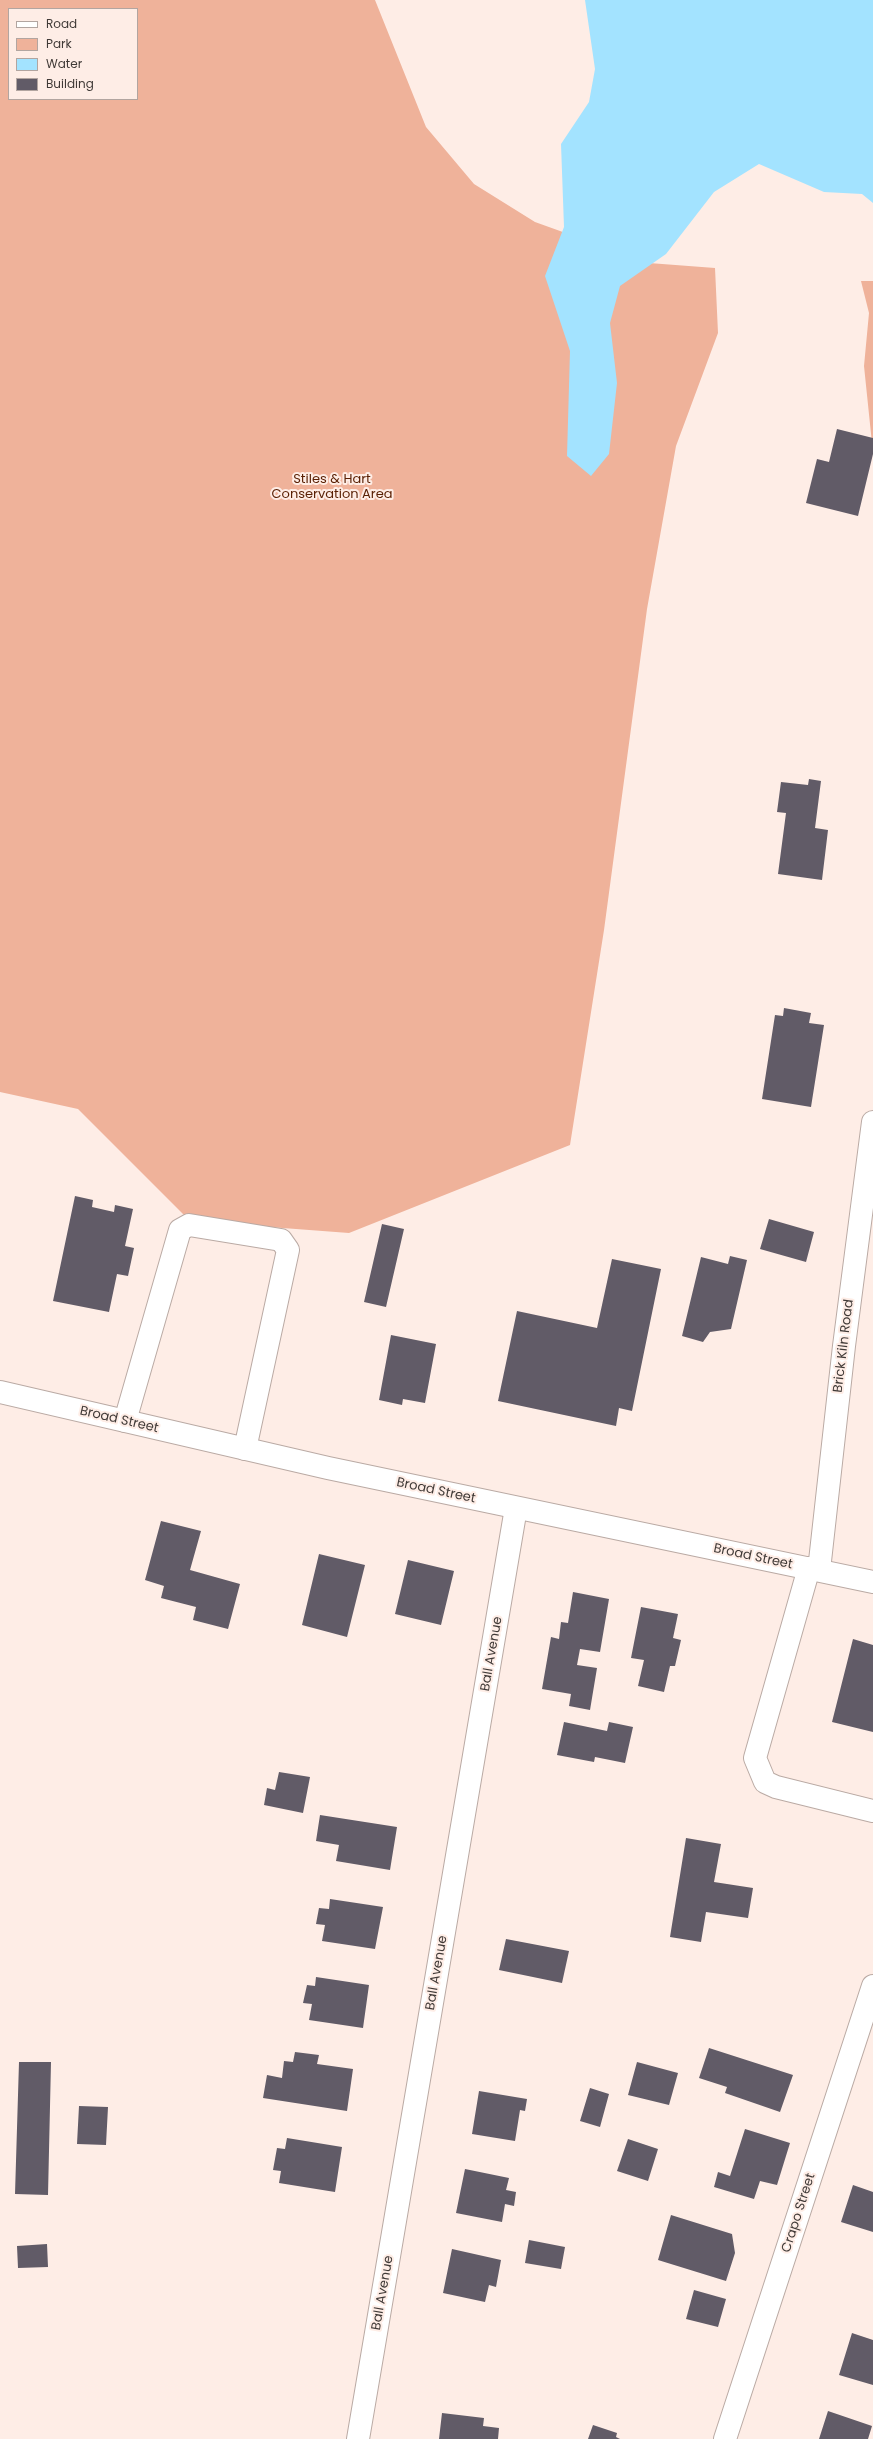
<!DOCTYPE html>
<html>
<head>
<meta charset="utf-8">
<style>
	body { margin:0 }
	#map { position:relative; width:873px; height:2439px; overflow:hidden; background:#feede6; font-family:Poppins,sans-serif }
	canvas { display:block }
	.legend { position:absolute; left:8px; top:8px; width:130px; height:92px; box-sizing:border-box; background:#feede6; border:1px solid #b2a5a0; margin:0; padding:5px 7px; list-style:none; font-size:12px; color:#403a37 }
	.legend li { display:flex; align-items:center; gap:8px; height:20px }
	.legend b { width:20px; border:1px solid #b2a5a0 }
</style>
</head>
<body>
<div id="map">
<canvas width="873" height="2439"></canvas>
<ul class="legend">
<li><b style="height:5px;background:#fff"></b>Road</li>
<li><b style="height:11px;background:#efb29a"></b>Park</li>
<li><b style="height:11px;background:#a3e3ff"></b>Water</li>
<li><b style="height:11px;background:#615b67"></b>Building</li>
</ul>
</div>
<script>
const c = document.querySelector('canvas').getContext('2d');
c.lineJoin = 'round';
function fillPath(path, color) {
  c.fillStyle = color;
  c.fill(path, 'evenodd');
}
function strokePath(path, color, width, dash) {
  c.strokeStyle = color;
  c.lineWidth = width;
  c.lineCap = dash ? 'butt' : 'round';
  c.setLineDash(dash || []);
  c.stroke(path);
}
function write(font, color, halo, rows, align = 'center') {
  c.font = font + ' Poppins,sans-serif';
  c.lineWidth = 4;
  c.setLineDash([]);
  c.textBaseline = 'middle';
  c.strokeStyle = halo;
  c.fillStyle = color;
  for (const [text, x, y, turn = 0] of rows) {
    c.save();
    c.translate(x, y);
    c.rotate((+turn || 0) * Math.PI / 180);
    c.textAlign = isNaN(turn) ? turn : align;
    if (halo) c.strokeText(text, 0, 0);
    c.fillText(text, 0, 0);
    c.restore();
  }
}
fillPath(new Path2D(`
	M0,0H375L426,127L474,184L535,222L649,263L715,268L718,333L676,446L647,609L604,930L570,1145L349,1233L190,1221L78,1109L0,1092ZM9,9H137V99H9Z
	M861,281H873V453L864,366L869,313Z`), '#efb29a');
fillPath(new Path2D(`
	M585,0H873V203L862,194L824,192L759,164L714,192L666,254L620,286L610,323L617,383L609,454L591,476L567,456L570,351L545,276L564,227L561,144L589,102L595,69Z`), '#a3e3ff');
fillPath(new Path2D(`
	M837,429L873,438V454L858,516L806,503L817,459L829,462Z
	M809,779L821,781L815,828L828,830L822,880L778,874L786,813L777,812L781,782L808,785Z
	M784,1008L811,1013L809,1023L824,1025L811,1107L762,1099L775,1015L783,1016Z
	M75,1196L93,1200L92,1207L114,1212L115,1205L133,1209L125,1246L134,1248L128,1276L117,1274L109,1312L53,1301Z
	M769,1219L814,1232L806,1262L760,1249Z
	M382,1224L404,1229L386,1307L364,1302Z
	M730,1256L747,1260L731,1329L710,1332L703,1342L682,1336L701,1257L728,1264Z
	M612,1259L661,1269L632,1411L619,1408L616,1426L498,1401L517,1311L597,1328Z
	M391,1335L436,1344L425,1403L403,1399L402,1405L379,1400Z
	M161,1521L201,1531L190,1570L240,1584L228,1629L193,1620L196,1607L161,1598L164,1586L145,1580Z
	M319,1554L365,1565L347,1637L302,1625Z
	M408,1560L454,1571L441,1625L395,1614Z
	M573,1592L609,1599L600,1652L580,1649L577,1665L597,1668L590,1710L569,1706L571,1694L542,1689L551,1637L559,1639L561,1622L568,1623Z
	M641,1607L678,1614L673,1638L681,1640L675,1666H670L664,1692L638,1686L644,1660L631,1658Z
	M853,1639L873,1645V1732L832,1722Z
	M564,1722L607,1731L609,1722L633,1727L625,1763L595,1757L594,1762L557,1755Z
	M279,1772L310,1777L303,1813L264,1805L267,1788L275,1790Z
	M320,1815L397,1827L390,1870L336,1861L339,1845L316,1841Z
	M686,1838L721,1844L714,1882L753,1888L748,1918L706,1912L701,1942L670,1937Z
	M330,1899L383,1907L375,1949L322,1941L325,1925L316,1924L319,1908L329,1909Z
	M506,1939L569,1951L562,1983L499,1970Z
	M316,1977L369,1985L363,2028L309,2020L312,2004L303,2003L307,1985L315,1986Z
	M709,2048L793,2075L780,2112L725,2093L727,2087L699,2078Z
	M295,2052L319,2055L317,2064L353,2069L347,2111L263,2098L267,2075L282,2078L284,2061L293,2062Z
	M19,2062H51L48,2195L15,2194Z
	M637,2062L678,2073L669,2105L628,2095Z
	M590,2088L609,2094L600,2127L580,2121Z
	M479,2091L527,2099L525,2111L520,2110L515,2141L472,2134Z
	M79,2106L108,2107L106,2145L77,2144Z
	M745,2129L790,2143L777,2185L760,2181L754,2199L714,2187L718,2172L730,2176Z
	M287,2138L342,2147L335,2192L279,2183L281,2171L273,2170L277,2148L285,2149Z
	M628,2139L658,2149L648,2181L617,2171Z
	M465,2169L509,2178L506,2190L516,2192L514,2206L505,2204L502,2222L456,2213Z
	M853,2185L873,2192V2232L841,2222Z
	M671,2215L732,2234L735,2253L726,2281L658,2260Z
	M529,2240L565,2247L561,2269L525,2263Z
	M47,2244L48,2267L18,2268L17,2246Z
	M452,2249L501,2260L496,2287L489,2285L485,2302L443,2293Z
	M694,2290L726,2299L718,2327L686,2319Z
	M852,2333L873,2340V2385L839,2375Z
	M828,2411L872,2426L868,2439H819Z
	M442,2413L484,2418L483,2426L499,2428L498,2439H439Z
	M593,2425L617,2433L616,2437L620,2439H588Z`), '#615b67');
const minor = new Path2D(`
	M125,1421L180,1230L189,1225L281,1240L288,1250L245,1449
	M809,1568L755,1758L765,1782L776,1787L873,1811
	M819,1570L844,1346L873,1122
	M358,2439L516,1508
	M725,2439L873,1986`);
const major = new Path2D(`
	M0,1392L328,1468L873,1582`);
strokePath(minor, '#baaaa4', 24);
strokePath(major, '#baaaa4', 24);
strokePath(minor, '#fff', 22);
strokePath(major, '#fff', 22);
write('13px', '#591f03', '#feede6', [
	["Stiles & Hart",332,480],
	["Conservation Area",332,495]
]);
write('13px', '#403a37', '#feede6', [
	["Brick Kiln Road",844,1346,-83],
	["Broad Street",119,1420,13],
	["Broad Street",436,1491,12],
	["Broad Street",753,1557,12],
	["Ball Avenue",492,1654,-80],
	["Ball Avenue",437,1973,-80],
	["Crapo Street",799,2213,-72],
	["Ball Avenue",383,2293,-80]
]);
</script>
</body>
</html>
